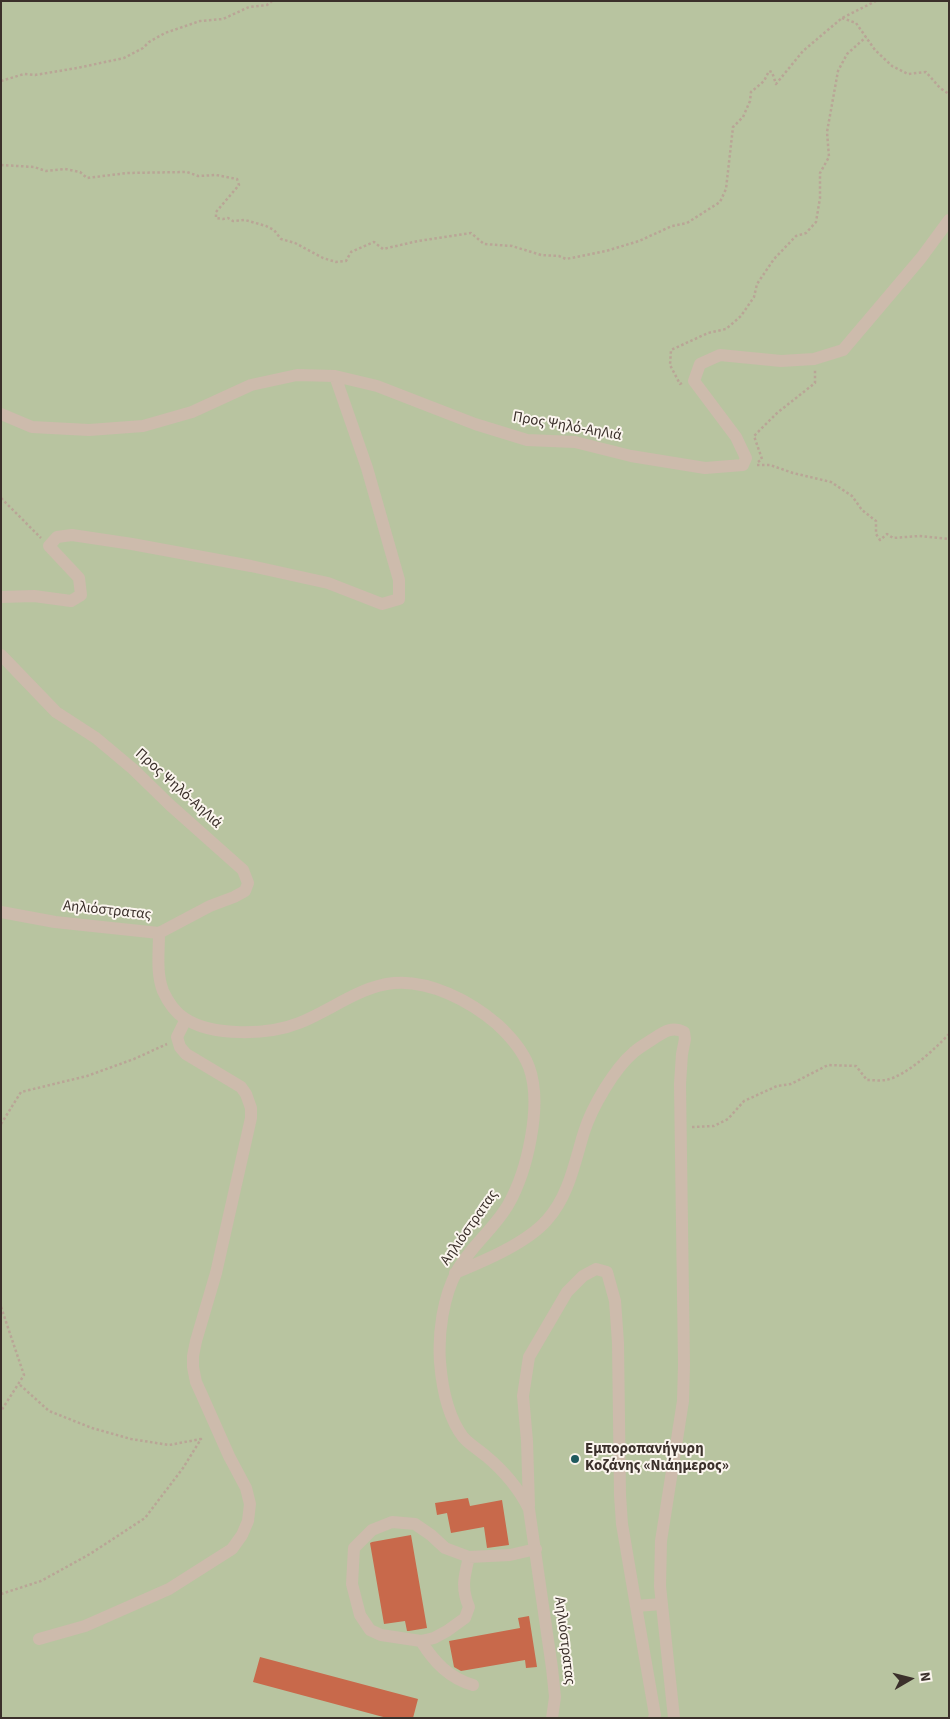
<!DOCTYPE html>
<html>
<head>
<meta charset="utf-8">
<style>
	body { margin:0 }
	#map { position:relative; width:950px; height:1719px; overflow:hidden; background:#f4ebe1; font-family:"Source Sans 3",sans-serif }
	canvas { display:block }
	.frame { position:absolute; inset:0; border:2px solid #3b302b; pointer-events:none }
	.north { position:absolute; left:885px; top:1654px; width:50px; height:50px; -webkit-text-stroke:4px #fbf5ee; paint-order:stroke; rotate:82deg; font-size:14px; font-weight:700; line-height:20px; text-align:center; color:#3b302b }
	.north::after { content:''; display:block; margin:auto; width:18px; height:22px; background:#3b302b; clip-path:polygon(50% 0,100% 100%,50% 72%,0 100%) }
</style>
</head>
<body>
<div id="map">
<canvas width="950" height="1719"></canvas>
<div class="frame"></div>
<div class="north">N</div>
</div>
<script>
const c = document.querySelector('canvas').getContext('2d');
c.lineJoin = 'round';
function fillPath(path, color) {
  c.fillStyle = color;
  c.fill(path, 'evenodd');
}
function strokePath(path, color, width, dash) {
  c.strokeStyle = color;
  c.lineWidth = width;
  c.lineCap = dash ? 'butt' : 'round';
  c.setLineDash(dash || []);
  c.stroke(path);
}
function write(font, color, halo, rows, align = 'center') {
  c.font = font + ' "Source Sans 3",sans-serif';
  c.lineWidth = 4;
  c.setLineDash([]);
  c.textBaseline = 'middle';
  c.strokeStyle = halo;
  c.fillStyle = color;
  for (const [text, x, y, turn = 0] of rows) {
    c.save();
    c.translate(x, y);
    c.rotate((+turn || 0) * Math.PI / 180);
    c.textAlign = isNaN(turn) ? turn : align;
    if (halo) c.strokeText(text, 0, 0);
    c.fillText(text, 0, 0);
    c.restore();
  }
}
fillPath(new Path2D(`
	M1,1H949V1718H1Z`), '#b8c4a0');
fillPath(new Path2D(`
	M468,1498L470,1506L502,1500L509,1545L487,1548L484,1527L451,1533L447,1513L437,1515L435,1503Z
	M411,1535L427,1628L409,1631H407L405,1621L384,1624L370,1543L372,1542Z
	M529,1616L537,1667L526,1668L525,1660L461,1671L454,1667L449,1641L520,1628L518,1618Z
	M260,1657L418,1699L413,1718H387L253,1682Z`), '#c8694b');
strokePath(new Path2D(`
	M842,18L856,23L875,50L892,66L908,74L926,72L940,88L949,94
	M1,81L24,74L35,75L77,68L124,58L143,48L149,42L165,33L200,21L223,19L249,7L267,5L272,1
	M1,165L34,167L46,171L65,169L80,172L87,178L127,173L187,172L198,176L216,175L237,179L239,185L216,212V218L223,219L228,218L233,221L245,220L266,226L274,230L281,239L295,243L323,258L336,262L346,261L351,252L374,242L383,249L418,241L471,233L484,244L512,246L541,255L559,256L566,259L606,251L639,241L672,226L687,223L720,202L726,189L733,127L743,117L750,101L751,92L764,81L769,71L772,72L776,84L803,51L842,18L876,1
	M682,383L680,384L670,365L671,350L708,333L726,329L741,316L754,297L757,284L774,259L796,236L806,233L816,222L820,198V173L829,157L827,132L838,71L847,54L866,37
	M758,462L762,459L754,436L777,413L815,383V370
	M757,465H770L793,473L831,482L852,496L862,510L876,521V534L880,540L887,534L893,538L919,536L949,539
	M1,498L41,538
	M1,1124L21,1092L87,1076L134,1059L167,1044
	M692,1127L714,1126L728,1119L744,1101L777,1086L791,1084L828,1065L856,1066L867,1080C873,1080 880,1081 886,1080C906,1076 935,1049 949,1034
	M1,1307L24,1375L1,1411
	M1,1594L41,1581L90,1554L145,1518L183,1468L201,1439L169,1445L131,1439L92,1428L49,1411L19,1384`), '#b9a596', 2.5, [2.5, 2.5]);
strokePath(new Path2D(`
	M1,414L32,427L89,430L143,426L192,412L251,385L297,375L335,376L377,386L475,424L527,440L575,442L631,456L705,468L743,465L746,458L736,437L694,381L700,364L720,355L781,361L814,359L843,350L921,258L949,220
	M1,597L34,596L71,601L81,595L79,578L49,546L57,537L72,535L132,544L251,566L328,583L382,604L399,599V580L367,468L335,376
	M1,655L56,712L96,738L133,769L170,805L243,870L248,883L245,891L234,897L210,906L159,933
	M1,912L55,922L159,933
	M159,933C159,952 156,973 163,991C168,1002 175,1012 184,1018C212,1037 269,1035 299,1023C330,1011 360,986 394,983C430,980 470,1001 497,1024C510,1036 523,1051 529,1067C543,1105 527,1172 508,1205C494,1229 470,1247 457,1271C443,1297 438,1333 440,1362C442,1387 448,1417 463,1437C470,1445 478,1449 486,1456C504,1471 518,1487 529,1509L552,1668L555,1697L552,1718
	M455,1273C484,1261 527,1243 547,1220C569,1196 575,1161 584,1132C592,1107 614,1069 634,1052C640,1047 647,1043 653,1039C664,1032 672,1026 684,1032L685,1039L682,1054L680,1084L684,1365L683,1401L661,1541L660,1586L674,1718
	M529,1506L527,1441L523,1396L529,1357L567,1292L583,1276L596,1269L607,1272L615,1301L618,1343L620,1495L622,1524L636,1606L662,1604
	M469,1557C464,1577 461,1588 469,1607L465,1618L447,1631L434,1638L421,1641L381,1635L370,1630L360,1615L352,1584L354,1548L372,1530L392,1522L415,1524L431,1535L445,1548L469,1557L510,1555L536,1549
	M636,1606L655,1715L654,1718
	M39,1639L85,1626L169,1589L232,1549L242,1535L248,1521L250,1504L246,1488L229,1456L201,1393L196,1382L193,1367V1356L196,1341L216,1273L251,1118V1108L246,1094L241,1087L186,1054L180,1047L177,1037L186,1019
	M421,1641C434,1662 449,1678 473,1685`), '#cdbbac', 12);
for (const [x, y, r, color] of [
	[575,1459,5,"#1f5a5e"]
]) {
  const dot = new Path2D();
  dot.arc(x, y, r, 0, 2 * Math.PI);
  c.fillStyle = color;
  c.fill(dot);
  strokePath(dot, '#fbf5ee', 2);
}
write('15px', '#3b302b', '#fbf5ee', [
	["Προς Ψηλό-ΑηΛιά",567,427,10],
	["Προς Ψηλό-ΑηΛιά",178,789,42],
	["Αηλιόστρατας",107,911,6],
	["Αηλιόστρατας",470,1228,-55],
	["Αηλιόστρατας",564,1641,83]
]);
write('bold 15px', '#3b302b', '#fbf5ee', [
	["Εμποροπανήγυρη",585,1450],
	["Κοζάνης «Νιάημερος»",585,1467]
], 'left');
</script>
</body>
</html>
